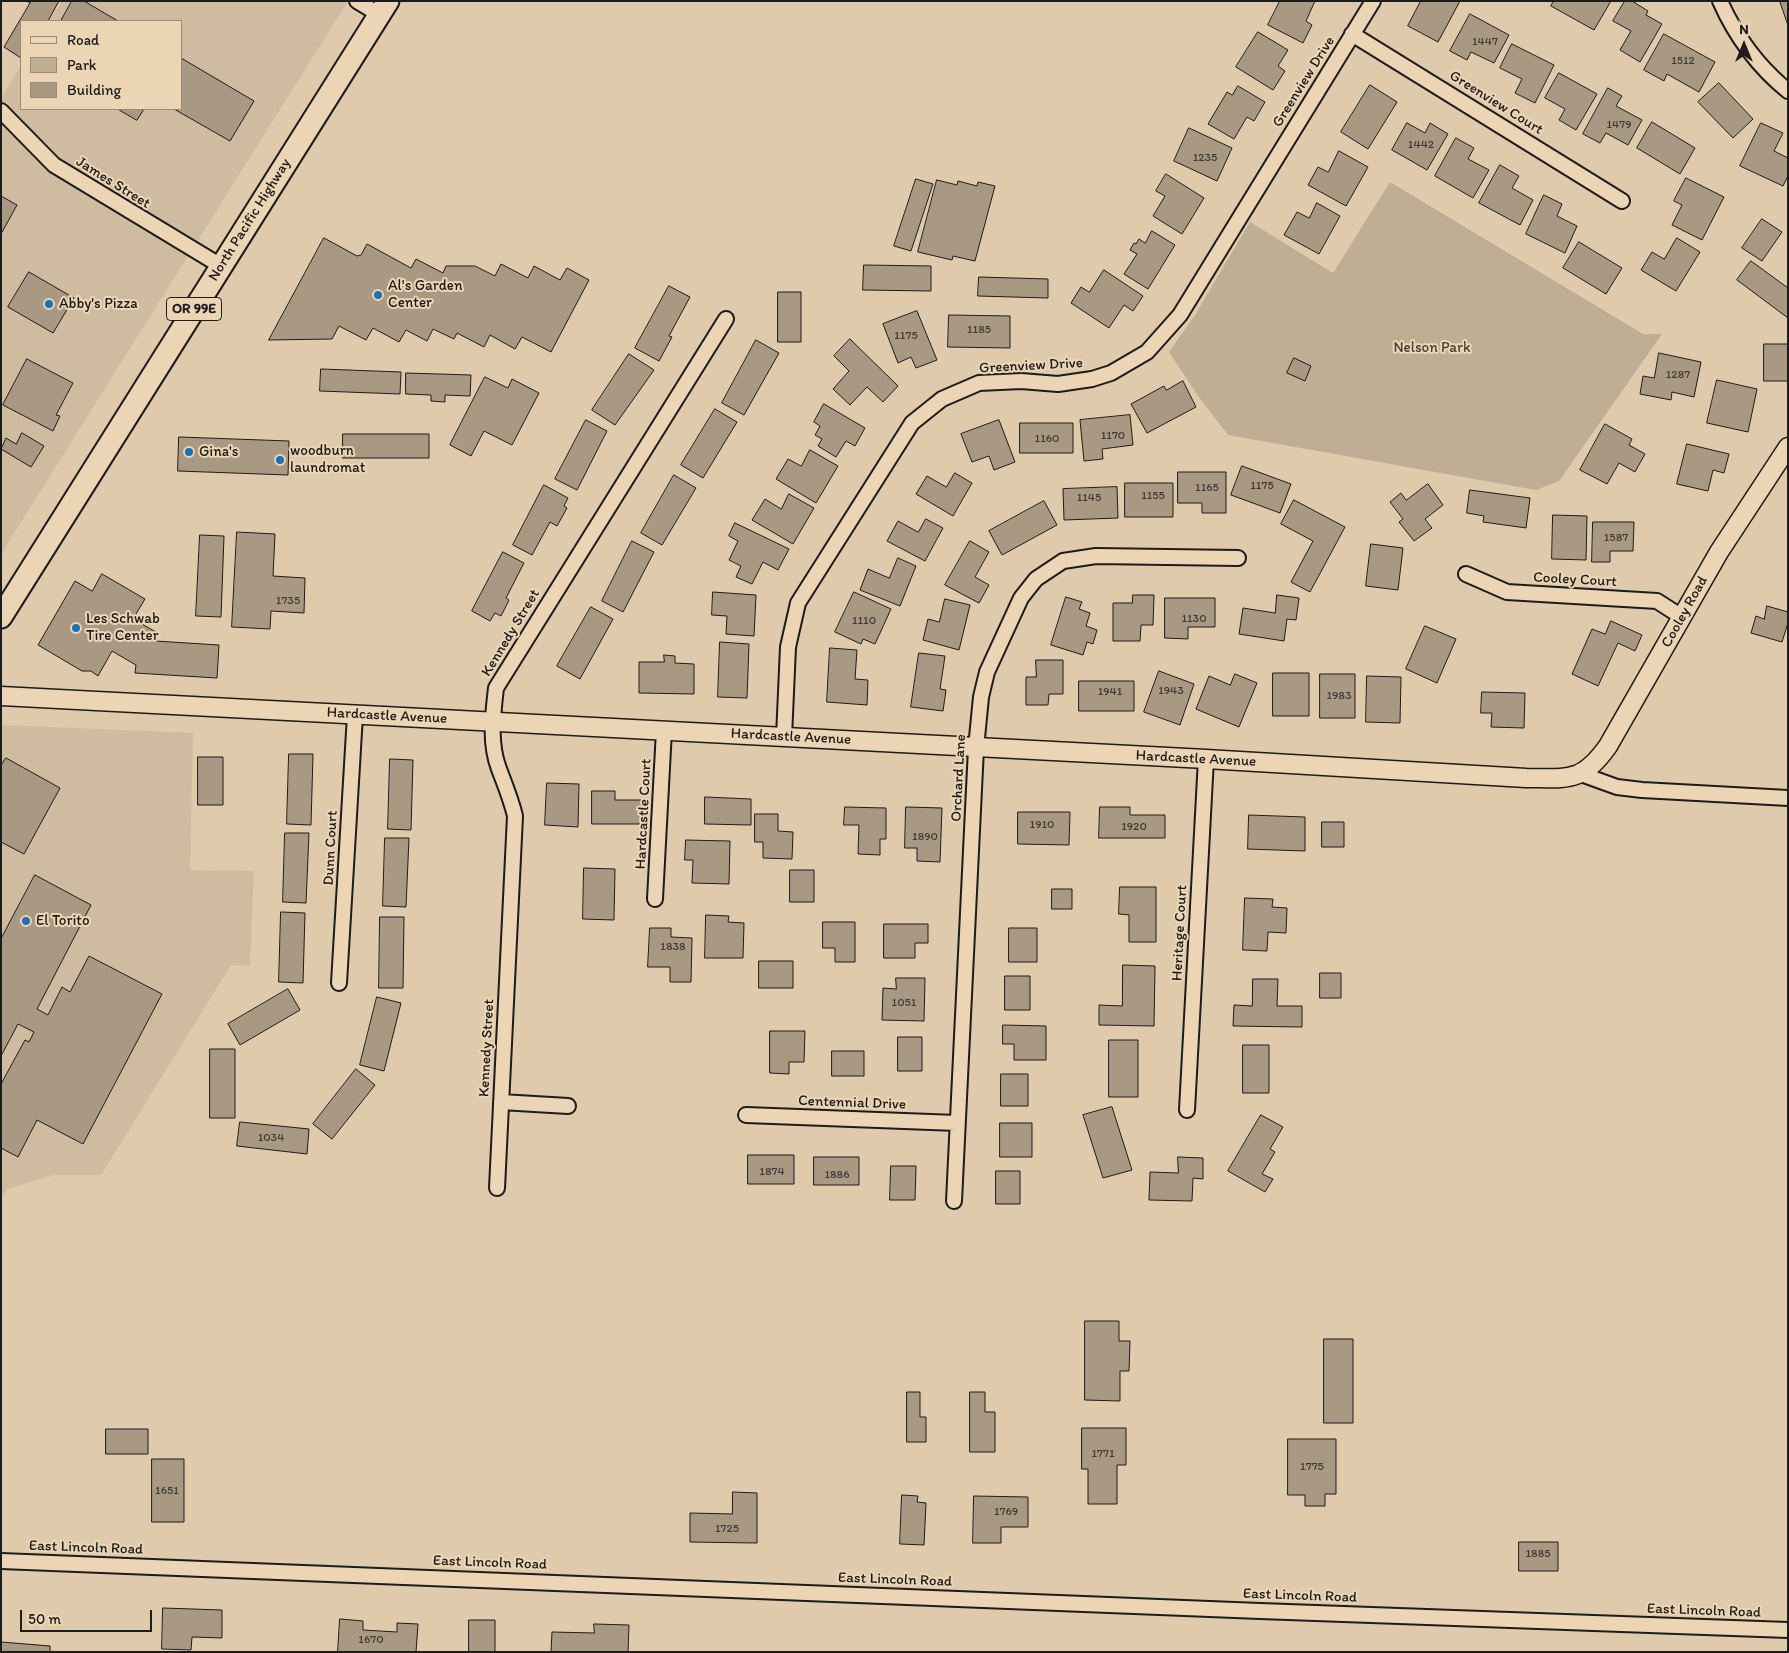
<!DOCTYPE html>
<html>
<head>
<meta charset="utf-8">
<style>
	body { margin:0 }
	#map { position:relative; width:1789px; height:1653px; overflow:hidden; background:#dfcaac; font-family:Itim,sans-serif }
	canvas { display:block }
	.frame { position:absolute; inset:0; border:2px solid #1c1c1c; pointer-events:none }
	.legend { position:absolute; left:20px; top:20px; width:162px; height:90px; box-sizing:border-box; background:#ecd5b5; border:1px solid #998b78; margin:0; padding:6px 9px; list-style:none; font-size:15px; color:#1c1c1c }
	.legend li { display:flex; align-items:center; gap:10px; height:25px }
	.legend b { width:25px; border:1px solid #998b78 }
	.north { position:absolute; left:1719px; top:20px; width:50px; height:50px; -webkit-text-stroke:4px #ecd5b5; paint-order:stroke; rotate:0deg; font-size:14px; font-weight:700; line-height:20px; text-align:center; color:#1c1c1c }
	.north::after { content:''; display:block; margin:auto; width:18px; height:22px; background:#1c1c1c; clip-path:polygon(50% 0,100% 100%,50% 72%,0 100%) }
	.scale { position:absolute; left:20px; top:1610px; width:132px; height:22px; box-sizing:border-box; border:2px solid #1c1c1c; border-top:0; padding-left:6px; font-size:15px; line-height:18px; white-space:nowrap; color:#1c1c1c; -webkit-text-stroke:4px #ecd5b5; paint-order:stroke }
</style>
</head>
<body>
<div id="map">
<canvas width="1789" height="1653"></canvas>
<div class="frame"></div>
<ul class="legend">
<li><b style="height:6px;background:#ecd5b5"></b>Road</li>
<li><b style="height:14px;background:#bfad94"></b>Park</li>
<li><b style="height:14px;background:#a99983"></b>Building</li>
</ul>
<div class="north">N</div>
<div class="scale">50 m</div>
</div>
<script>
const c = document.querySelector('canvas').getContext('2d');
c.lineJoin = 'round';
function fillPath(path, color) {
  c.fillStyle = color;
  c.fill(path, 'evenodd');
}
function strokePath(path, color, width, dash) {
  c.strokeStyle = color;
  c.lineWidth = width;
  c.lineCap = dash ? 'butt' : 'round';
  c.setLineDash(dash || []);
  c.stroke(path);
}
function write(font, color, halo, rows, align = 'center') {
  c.font = font + ' Itim,sans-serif';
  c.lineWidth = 4;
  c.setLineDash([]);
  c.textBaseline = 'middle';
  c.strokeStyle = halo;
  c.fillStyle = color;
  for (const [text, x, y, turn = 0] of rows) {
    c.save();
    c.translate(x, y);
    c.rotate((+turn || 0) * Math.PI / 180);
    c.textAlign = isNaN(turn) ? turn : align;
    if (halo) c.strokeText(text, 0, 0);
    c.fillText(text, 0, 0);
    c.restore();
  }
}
fillPath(new Path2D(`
	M62,1H348L1,554V98L21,66V109H181V21H49Z
	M1,725L193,733L190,870L254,871L250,966L231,965L101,1175H54L7,1189L1,1199Z`), '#cfbba0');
fillPath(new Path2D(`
	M1390,182L1643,334H1662L1559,481L1536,490L1228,435L1201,400L1169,352L1195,315L1250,222L1333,273Z`), '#bfad94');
const building = new Path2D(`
	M26,1H59L48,21H21V58L4,47L30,3Z
	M72,1H84L118,21H61Z
	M1280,1H1315L1306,21L1312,25L1303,43L1268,25Z
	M1421,1H1460L1438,42L1408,26Z
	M1554,1H1611L1594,30L1551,6Z
	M1625,1H1632L1648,11L1646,15L1662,24L1640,62L1620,50L1631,31L1613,21Z
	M1780,1H1788V25Z
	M1470,14L1509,35L1494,63L1471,52L1467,60L1450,51Z
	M1258,32L1288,50L1278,66L1285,71L1273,90L1236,67Z
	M1664,34L1715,62L1699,92L1667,74L1664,81L1644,70Z
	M1512,44L1554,65L1535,103L1515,93L1522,79L1500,68Z
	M181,58L254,101L230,141L174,109H181Z
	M1559,73L1597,94L1576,130L1559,120L1565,109L1545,98Z
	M1719,83L1753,119L1733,138L1698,102Z
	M1370,85L1397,102L1368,149L1341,132Z
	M1238,86L1265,102L1254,121L1247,117L1234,139L1208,124L1227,92L1232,95Z
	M1608,88L1622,96L1616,106L1642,120L1628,145L1606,133L1600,143L1583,134Z
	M118,109H144L137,120Z
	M1652,122L1695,148L1680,174L1637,148Z
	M1407,123L1425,133L1430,123L1448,134L1427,170L1392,150Z
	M1761,123L1783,133L1774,151L1788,158V176L1783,186L1740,166Z
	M1189,128L1232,148L1217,181L1174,161Z
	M1456,138L1474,148L1468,159L1489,170L1473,198L1435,176Z
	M1339,151L1368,167L1346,206L1308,185L1318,167L1328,172Z
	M1500,165L1519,176L1512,188L1533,200L1520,225L1479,203Z
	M1166,174L1204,198L1182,234L1153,216L1165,196L1156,191Z
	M1686,178L1724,197L1702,240L1672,225L1682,205L1674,201Z
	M916,179L933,184L911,251L894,246Z
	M937,180L957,185L958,181L977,186L978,182L995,186L975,261L953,256L952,260L918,252Z
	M1544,195L1562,204L1557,216L1577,226L1565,253L1526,234Z
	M1,196L17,205L1,234Z
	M1317,203L1340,216L1319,254L1284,235L1297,212L1309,218Z
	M1762,219L1782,232L1762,261L1742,248Z
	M1152,231L1175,245L1148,289L1124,274L1137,254L1130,250L1134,243L1136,244L1139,239L1145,243Z
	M324,238L357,256L361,255L367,244L411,268L416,259L443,273L446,266H475L495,276L501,264L528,278L534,266L560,280L567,268L589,280L551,352L522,337L515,349L490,335L484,347L457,333L454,339L433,329L427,341L406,330L399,342L373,328L366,340L339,326L332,339L269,340Z
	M1677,238L1700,252L1676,291L1641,270L1652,252L1664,259Z
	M1579,242L1622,268L1606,294L1563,268Z
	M1751,261L1788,288V318L1737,280Z
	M864,265L931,266V291L863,290Z
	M1104,270L1143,296L1133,311L1124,305L1109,328L1071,303L1081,287L1089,292Z
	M29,272L74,298L53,333L8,307Z
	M979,277L1048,279V298L978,296Z
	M669,286L690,297L669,336L672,337L659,361L635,348Z
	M778,292H801V342H778Z
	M917,311L937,360L916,368L911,357L898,363L883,324Z
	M949,315L1010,316V348L948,347Z
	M850,339L898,386L883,402L867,387L850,405L833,389L849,371L834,356Z
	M756,340L779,353L744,415L722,403Z
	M1764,344H1788V381H1764Z
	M1659,353L1701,362L1694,397L1672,392L1671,400L1640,394L1643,376L1654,378Z
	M629,354L654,370L615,425L592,410Z
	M1294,358L1311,366L1305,381L1287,373Z
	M27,359L73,383L56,415L60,416L53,431L3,405Z
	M321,369L401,372L400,394L320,391Z
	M406,373L471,375L470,396L445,395V402L431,401V395L406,394Z
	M485,377L508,388L512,379L539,393L512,445L484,431L471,456L450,445Z
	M1717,380L1757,389L1748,432L1707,423Z
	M1183,381L1196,407L1147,433L1131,404L1164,386L1166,390Z
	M824,404L865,428L855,446L846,441L836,457L818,446L822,439L815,435L820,426L814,422Z
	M715,409L737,422L703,478L681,465Z
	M1130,415L1133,445L1102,449L1103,459L1084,461L1080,420Z
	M586,420L607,431L577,490L555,479Z
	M999,420L1015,462L994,470L989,456L972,462L961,434Z
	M1020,423H1073V453H1020Z
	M1605,424L1632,439L1629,445L1645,454L1635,472L1619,463L1607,484L1580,470Z
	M22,433L44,446L31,467L1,449L6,438L16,444Z
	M343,434H429V458H343Z
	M179,437L289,441L288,475L178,471Z
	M1687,444L1729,454L1724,473L1713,470L1708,491L1677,484Z
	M810,450L838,466L816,503L776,479L788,459L801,466Z
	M1242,466L1291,484L1280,513L1231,495Z
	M1178,472H1226V513H1202V503H1178Z
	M955,473L972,483L953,516L916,494L927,476L946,487Z
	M674,475L696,488L662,545L641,533Z
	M1125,483H1173V517H1125Z
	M1428,484L1443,505L1425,519L1432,528L1414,541L1399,522L1403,519L1390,502L1401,493L1406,500Z
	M544,485L568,498L564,506L567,508L557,526L550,522L532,555L513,545Z
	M1117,487L1118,518L1064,520L1063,489Z
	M1470,490L1530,498L1526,528L1483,522L1484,516L1467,513Z
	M789,494L814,508L793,544L752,520L765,499L781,509Z
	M1294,500L1345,527L1310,592L1291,582L1313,541L1281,524Z
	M1044,501L1057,525L1002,555L989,531Z
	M1553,515L1587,516L1586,560L1552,559Z
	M926,519L943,528L925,561L887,541L898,521L918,532Z
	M1593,522H1634L1633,551H1610V562H1592Z
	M735,523L789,549L778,570L763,562L752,584L736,577L741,566L729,560L738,541L729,536Z
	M237,532L275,534L273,576L305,578L304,613L271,611L270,629L232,627Z
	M200,535L224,536L221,617L196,616Z
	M632,541L654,552L623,612L602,601Z
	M970,541L989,552L975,577L989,585L979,603L945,585Z
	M1371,544L1403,548L1398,590L1366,586Z
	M503,552L524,563L506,598L509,600L501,616L495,613L490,621L472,611Z
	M898,558L916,566L900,606L860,590L868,569L889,578Z
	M102,574L145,599L133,619L156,632L155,641L219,645L217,678L135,673L136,665L112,651L98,676L91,671H82L38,645L75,581L92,591Z
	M713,592L756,595L754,636L726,634L727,616L712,615Z
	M854,592L891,609L875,644L863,639L861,644L835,632Z
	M1133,595H1154L1153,625H1141L1140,641H1113V603H1132Z
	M1277,595L1299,598L1296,620L1287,619L1284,641L1239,634L1243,608L1275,613Z
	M1066,597L1082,602L1079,609L1090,613L1086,626L1097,630L1093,644L1087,642L1083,655L1051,645Z
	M1165,598H1215V627H1188V639L1165,638Z
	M945,599L970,605L959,650L923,640L928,619L939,622Z
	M1767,606L1788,612V623L1782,642L1751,633L1756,616L1764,619Z
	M591,607L613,619L580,679L557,666Z
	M1611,621L1642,635L1635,651L1618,643L1598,686L1572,674L1592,629L1605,634Z
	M1425,626L1456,639L1437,683L1406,669Z
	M720,642L749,644L747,698L718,697Z
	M830,648L857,650L855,679L868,680L867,705L827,702Z
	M919,653L945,656L940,689L946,690L943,711L911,707Z
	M664,655L675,656V663L694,664V694L639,693V662H664Z
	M1036,660H1063V694H1049L1048,705H1026V677H1036Z
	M1159,671L1194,684L1180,725L1144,712Z
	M1273,673H1309V716H1273Z
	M1235,674L1257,683L1239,727L1196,709L1209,676L1230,685Z
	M1320,674H1355V718H1320Z
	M1367,676L1401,677L1400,723L1366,722Z
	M1079,681H1134V711H1079Z
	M1482,692L1525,693L1524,728L1491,727L1492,713H1481Z
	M289,754H313L311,825L287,824Z
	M198,757H223V805H198Z
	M6,758L60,788L24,854L1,842V766Z
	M390,759L413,760L411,830L388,829Z
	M547,783L579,784L578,827L545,825Z
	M592,791H615V800H641V824H592Z
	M705,797L751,799V825L705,824Z
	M845,807L886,808V839H880V855L858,854L859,825H844Z
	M906,807L942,808L940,862L917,861V848H905Z
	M1100,807H1130V815H1165V838H1099Z
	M1018,812H1070L1069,845L1018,844Z
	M755,814H778V831L793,832L792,859L763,858V842H755Z
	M1249,815L1305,817V851L1248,849Z
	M1322,822H1344V847H1322Z
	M285,833H309L306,903L283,902Z
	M385,838H409L406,907L383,906Z
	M686,840L730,841L729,884L692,883L693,860H685Z
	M584,868L615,869L614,920L583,919Z
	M790,870H814V902H790Z
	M35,875L91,905L37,1009L48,1015L62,987L70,992L89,956L162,994L83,1144L37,1120L18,1157L1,1148V1084L25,1040L29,1042L34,1032L18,1024L1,1056V939Z
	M1120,887H1156V942H1129V915L1119,914Z
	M1052,889H1072V909H1052Z
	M1245,898L1273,899L1272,907L1287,908L1286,933L1268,932L1267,951L1243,950Z
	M281,912L305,913L303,983L279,982Z
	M706,915L729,916L728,922L744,923L743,958H705Z
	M380,917H404L403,988H379Z
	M823,922H855V962H835V948H823Z
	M884,924H928V943H915V958H884Z
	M650,928H671V937L692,938L691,982H670V967H648Z
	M1009,928H1037V962H1009Z
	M759,961H793V988H759Z
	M1123,965L1155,966L1154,1026L1099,1025V1005L1122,1006Z
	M1320,973H1341V998H1320Z
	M1005,976H1030V1010H1005Z
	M896,978H925L924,1021L882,1020L883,988L896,989Z
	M1253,979H1278L1277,1006H1302V1027L1233,1026L1234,1005L1252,1006Z
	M288,989L300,1010L240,1045L228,1024Z
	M377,997L401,1003L384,1071L360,1065Z
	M1003,1025L1046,1026V1060H1014V1044H1003Z
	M770,1031H805L804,1062H789V1074L770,1073Z
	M898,1037H922V1071H898Z
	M1109,1040H1138V1097H1109Z
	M1243,1045H1269V1093H1243Z
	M210,1049H235V1118H210Z
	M832,1051H864V1076H832Z
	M356,1069L375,1085L332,1139L313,1124Z
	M1001,1074H1028V1106H1001Z
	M1112,1107L1132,1170L1103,1178L1083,1115Z
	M1261,1115L1283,1127L1270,1149L1275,1152L1262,1174L1273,1179L1265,1192L1228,1171Z
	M240,1122L309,1129L307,1154L237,1146Z
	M1000,1123H1032V1157H1000Z
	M748,1155H794V1184H748Z
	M814,1157H859V1185H814Z
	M1178,1157L1203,1158V1179L1193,1178L1192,1201L1149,1200L1150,1172L1178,1173Z
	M891,1166H916L915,1200H890Z
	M996,1171H1020V1204H996Z
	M1085,1321H1119V1341H1130L1129,1371H1120V1401L1085,1400Z
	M1324,1339H1353V1423H1324Z
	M907,1392H920V1417H926V1442H907Z
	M970,1392H985V1412H995V1452H970Z
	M1082,1428H1126V1465H1117V1504H1088V1469H1082Z
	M106,1429H148V1454H106Z
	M1288,1439H1336V1494H1325V1506H1305V1495H1288Z
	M152,1459H184V1522H152Z
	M733,1492L757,1493V1543L690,1542V1513L732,1514Z
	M902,1495L918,1496L917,1502L926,1503L924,1545L900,1544Z
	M974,1496L1028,1497V1527H1001V1543H973Z
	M1519,1542H1558V1571H1519Z
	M163,1608L222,1610V1638L192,1637L191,1650L162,1649Z
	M340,1619L363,1621V1630L397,1632V1623L418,1624L416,1652H338Z
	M469,1620H495V1652H469Z
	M594,1624L629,1625L628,1652H551L552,1632L594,1633Z
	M1,1642L50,1646V1652H1Z`);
fillPath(building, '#a99983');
strokePath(building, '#1c1c1c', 1);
const minor = new Path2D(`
	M357,1L380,15
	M1720,1C1736,37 1757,66 1788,91
	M1352,34L1622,201
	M1,111L54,165L221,266
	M1466,574L1507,592L1657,601L1682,617
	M784,737L788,647L798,603L912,423L942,399L979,383L1021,381L1058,384L1092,379L1111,373L1147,352L1180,315L1373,1
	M1581,774L1617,787L1642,790L1788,798
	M655,899L664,730
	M339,983L355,715
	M501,1102L568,1106
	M1187,1110L1206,759
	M746,1115L957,1123
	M497,1188L515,816C511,799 505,785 499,769C489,743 493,714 496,688L726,319
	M954,1201L976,748L981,697L987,672L1021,598L1036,579L1063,561L1096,556L1238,558
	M1,1561L1260,1611L1788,1630`);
const tertiary = new Path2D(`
	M1,696L1206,759L1526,778C1568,778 1582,783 1608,746L1719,552L1788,447`);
const primary = new Path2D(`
	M1,617L388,1`);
strokePath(minor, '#1c1c1c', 18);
strokePath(tertiary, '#1c1c1c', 21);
strokePath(primary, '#1c1c1c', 25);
strokePath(minor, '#ecd5b5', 14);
strokePath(tertiary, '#ecd5b5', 18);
strokePath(primary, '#ecd5b5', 21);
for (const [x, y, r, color] of [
	[378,295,5,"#1f6fb2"],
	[49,304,5,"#1f6fb2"],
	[189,452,5,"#1f6fb2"],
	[280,460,5,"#1f6fb2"],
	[76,628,5,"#1f6fb2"],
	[26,921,5,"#1f6fb2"]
]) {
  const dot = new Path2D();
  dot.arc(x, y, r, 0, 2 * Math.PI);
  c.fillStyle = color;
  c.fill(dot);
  strokePath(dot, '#ecd5b5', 2);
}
write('12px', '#3f3b36', null, [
	["1447",1485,42],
	["1512",1683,61],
	["1479",1619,125],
	["1442",1421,145],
	["1235",1205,158],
	["1185",979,330],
	["1175",906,336],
	["1287",1678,375],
	["1170",1113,436],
	["1160",1047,439],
	["1175",1262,486],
	["1165",1207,488],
	["1155",1153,496],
	["1145",1089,498],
	["1587",1616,538],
	["1735",288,601],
	["1130",1194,619],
	["1110",864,621],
	["1943",1171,691],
	["1941",1110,692],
	["1983",1339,696],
	["1910",1042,825],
	["1920",1134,827],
	["1890",925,837],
	["1838",673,947],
	["1051",904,1003],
	["1034",271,1138],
	["1874",772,1172],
	["1886",837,1175],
	["1771",1103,1454],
	["1775",1312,1467],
	["1651",167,1491],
	["1769",1006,1512],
	["1725",727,1529],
	["1885",1538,1554],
	["1670",371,1640]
]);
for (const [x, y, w] of [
	[194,309,55]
]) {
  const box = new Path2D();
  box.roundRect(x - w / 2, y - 11.5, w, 23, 4);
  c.fillStyle = '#ecd5b5';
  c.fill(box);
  strokePath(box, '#1c1c1c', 1);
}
write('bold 14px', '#1c1c1c', null, [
	["OR 99E",194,309]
]);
write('15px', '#1c1c1c', '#ecd5b5', [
	["Greenview Drive",1304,82,-58],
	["Greenview Court",1496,103,32],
	["James Street",113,183,32],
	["North Pacific Highway",250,220,-58],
	["Greenview Drive",1031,366,-3],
	["Cooley Court",1575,580,3],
	["Cooley Road",1685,612,-61],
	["Kennedy Street",511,633,-59],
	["Hardcastle Avenue",387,716,3],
	["Hardcastle Avenue",791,737,3],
	["Hardcastle Avenue",1196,759,3],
	["Orchard Lane",959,778,-87],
	["Hardcastle Court",644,814,-87],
	["Dunn Court",331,848,-87],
	["Heritage Court",1180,933,-87],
	["Kennedy Street",487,1048,-87],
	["Centennial Drive",852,1103,2],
	["East Lincoln Road",86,1548,2],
	["East Lincoln Road",490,1563,2],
	["East Lincoln Road",895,1580,2],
	["East Lincoln Road",1300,1596,2],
	["East Lincoln Road",1704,1611,2]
]);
write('15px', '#1c1c1c', '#ecd5b5', [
	["Al's Garden",388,286],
	["Center",388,303],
	["Abby's Pizza",59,304],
	["woodburn",290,451],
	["laundromat",290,468],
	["Gina's",199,452],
	["Les Schwab",86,619],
	["Tire Center",86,636],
	["El Torito",36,921]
], 'left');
write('15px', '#45403a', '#ecd5b5', [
	["Nelson Park",1432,348]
]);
</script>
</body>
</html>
